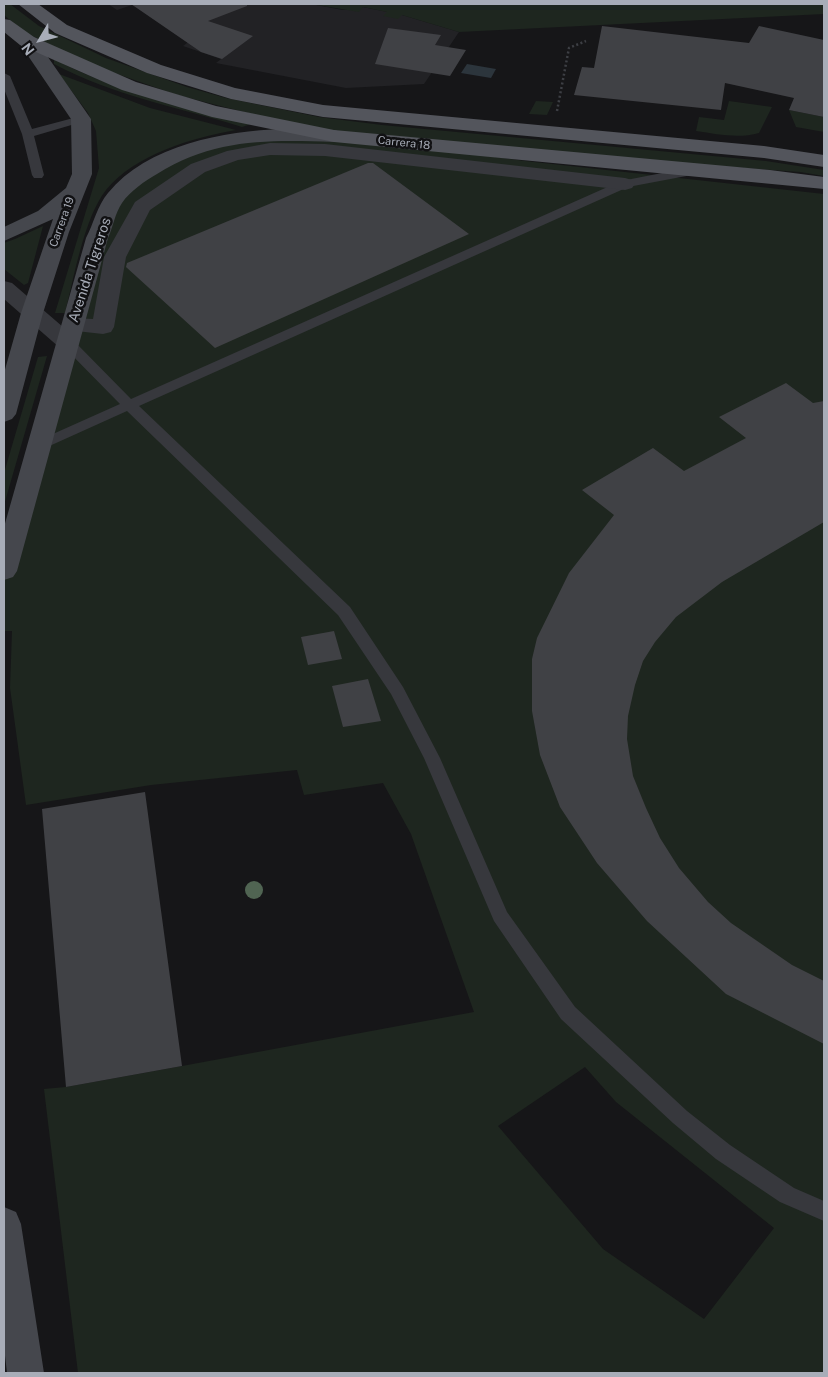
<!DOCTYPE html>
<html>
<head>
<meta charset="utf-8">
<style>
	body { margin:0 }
	#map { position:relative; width:828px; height:1377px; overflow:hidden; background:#161618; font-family:"Public Sans",sans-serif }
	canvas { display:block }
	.frame { position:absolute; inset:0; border:5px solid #a8adb8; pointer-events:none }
	.north { position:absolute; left:15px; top:15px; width:50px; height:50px; -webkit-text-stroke:4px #111113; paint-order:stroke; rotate:233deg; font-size:14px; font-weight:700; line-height:20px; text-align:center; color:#a8adb8 }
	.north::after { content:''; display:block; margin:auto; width:18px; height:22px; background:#a8adb8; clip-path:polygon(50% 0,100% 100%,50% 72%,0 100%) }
</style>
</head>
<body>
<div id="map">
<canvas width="828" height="1377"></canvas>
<div class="frame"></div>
<div class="north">N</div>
</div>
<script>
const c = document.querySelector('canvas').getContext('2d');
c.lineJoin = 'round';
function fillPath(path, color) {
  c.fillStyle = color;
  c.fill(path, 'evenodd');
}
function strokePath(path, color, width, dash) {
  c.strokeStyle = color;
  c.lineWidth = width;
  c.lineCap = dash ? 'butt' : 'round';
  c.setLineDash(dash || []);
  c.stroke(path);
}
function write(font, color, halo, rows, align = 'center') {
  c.font = font + ' "Public Sans",sans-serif';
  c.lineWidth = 5;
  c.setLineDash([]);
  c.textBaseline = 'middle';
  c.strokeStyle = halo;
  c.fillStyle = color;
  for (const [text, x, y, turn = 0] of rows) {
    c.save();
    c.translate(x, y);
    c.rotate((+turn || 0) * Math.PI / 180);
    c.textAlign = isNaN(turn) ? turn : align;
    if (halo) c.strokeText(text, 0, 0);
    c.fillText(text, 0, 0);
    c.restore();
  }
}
fillPath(new Path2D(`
	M108,4H311L343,10L363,7L388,12L384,16L402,15L459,32L424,84L346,88L216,63L221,59L183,46L199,34L132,5L117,10Z`), '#222225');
fillPath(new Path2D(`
	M4,4H10L39,26L106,58L187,87L226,98L319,117L382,125L766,161L824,170V176L800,172L619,159L333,131L260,116L177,95L92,65L24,32L4,15Z
	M311,4H824V14L459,32L402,15L398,19L383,16L387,12L363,7L359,12Z
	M54,59C115,92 185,105 251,124L242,127C178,107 114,96 54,64Z
	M59,74L150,108L236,130C194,137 134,155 106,190C84,218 74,278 65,313H55L99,168L96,131L88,113Z
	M536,101L553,102L547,115L529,114Z
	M729,101L772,107L759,133C738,139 717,134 696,131L699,117L724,120Z
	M789,110L824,117V132L796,127Z
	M256,134L382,142L525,161L824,194V1373H78L44,1089L66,1087L182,1066L474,1012L411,834L383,783L304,795L297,770L151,785L26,805L10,688L12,631H4V571L112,203L156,165ZM585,1067L616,1102L774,1228L704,1319L603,1249L498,1126Z
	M43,226L28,283L24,285L4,269V243L15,239Z
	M47,356L4,505V473L38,357Z`), '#1e261f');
fillPath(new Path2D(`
	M467,64L496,69L491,78L461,73Z`), '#2c353c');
fillPath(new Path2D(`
	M131,4H247V6L208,21L253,36L222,59L201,52Z
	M602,26L749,43L759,26L824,40V117L789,110L794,98L725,83L721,110L574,95L582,67L594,68Z
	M388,28L441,35L435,45L466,50L450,76L375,64Z
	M368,163H373L469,234L215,348L126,267L127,263Z
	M786,383L813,403L824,401V522L722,582L676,617L655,642L643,661L635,685L628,716L627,739L633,776L646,808L660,838L679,868L708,902L731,923L792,965L824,981V1044L726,994L647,921L597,863L560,807L540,755L532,711V659L537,638L569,573L614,515L582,490L653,448L684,471L746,438L719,417Z
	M334,631L342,659L308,665L301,637Z
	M368,679L381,721L343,727L332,686Z
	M145,792L182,1066L66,1087L42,809Z`), '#404145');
strokePath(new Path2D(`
	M557,111L569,48L586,41`), '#3d3f44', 2.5, [2, 2.5]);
fillPath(new Path2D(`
	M4,73L10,76L32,129L81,116L87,119L85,121L34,136L44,175L42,178H34L32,175L22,134L4,89Z
	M693,167L697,168L699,171L697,174L628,187L139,406L350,607L403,687L440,758L507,912L575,1007L687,1111L730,1145L794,1188L824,1201V1221L780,1202L716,1159L673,1123L561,1019L494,921L424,758L391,694L338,615L127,411L45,448L40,450L33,445L35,442L120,404L63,346L61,343L63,340H73L131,399L621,181Z`), '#37383d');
fillPath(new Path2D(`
	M270,143L325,144L625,178L632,180L635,184L632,188L625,190L325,156L270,155L238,160L205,172L150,210L126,257L114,327L111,332L103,334L67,330L79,343L76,348L68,350L60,348L4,299V281L12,283L63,327L62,325L65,320L73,318L93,319L104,257L135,202L191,164L227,151Z`), '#37383d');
fillPath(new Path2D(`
	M27,35L34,37L91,119L92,174L69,232L43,313L16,414L12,419L4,422V373L21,313L53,219L4,241V227L38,211L66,188L72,174L71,119L18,41L20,37Z
	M283,129L334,130L341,132L344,136L341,140L334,142C269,140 215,138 157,174C145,181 130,191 122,203C115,213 113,227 108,238L17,571L13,577L4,580V527L86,238C94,223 97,206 108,193C147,145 224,131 283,129Z
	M4,1207L16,1212L21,1224L44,1373H7L4,1347Z`), '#45474d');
fillPath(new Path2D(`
	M18,4H38L67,25L161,65L235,88L323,105L764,146L824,155V167L764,158L323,117L231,99L147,73L55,33Z
	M4,19L10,20L34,37L136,82L216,106L334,130L770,170L824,177V189L334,142L212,117L122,90L20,45L4,32Z`), '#53555c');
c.fillStyle = '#506452';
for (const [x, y] of [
	[254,890]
]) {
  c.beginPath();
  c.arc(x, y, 9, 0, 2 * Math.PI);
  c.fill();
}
write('11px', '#a8adb8', '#111113', [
	["Carrera 18",404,143,6],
	["Carrera 19",62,222,-70]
]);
write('14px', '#a8adb8', '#111113', [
	["Avenida Tigreros",90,270,-72]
]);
</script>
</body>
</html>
